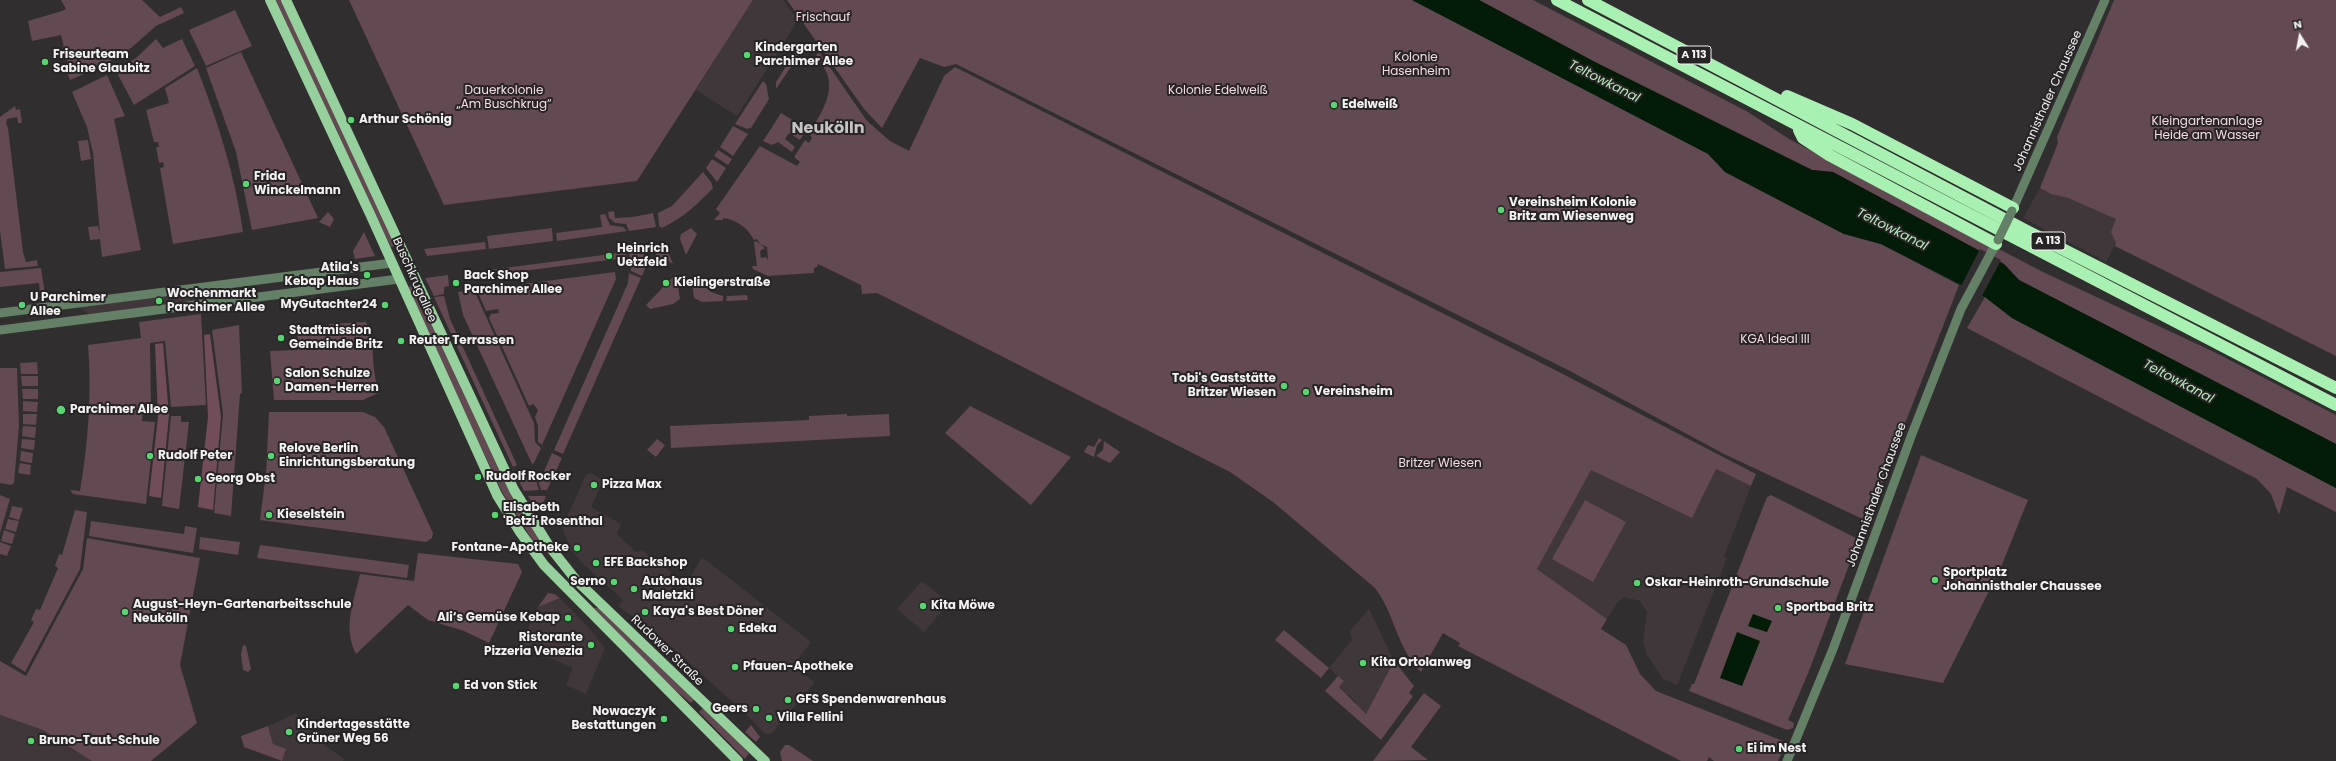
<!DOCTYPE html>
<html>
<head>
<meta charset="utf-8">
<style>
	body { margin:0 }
	#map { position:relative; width:2336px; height:761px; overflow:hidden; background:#312e2f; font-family:Poppins,sans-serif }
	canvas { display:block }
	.north { position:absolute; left:2280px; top:16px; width:40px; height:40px; -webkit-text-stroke:3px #272425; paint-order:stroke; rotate:349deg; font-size:11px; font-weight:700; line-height:16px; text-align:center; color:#f3f1f2 }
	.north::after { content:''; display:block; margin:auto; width:14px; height:18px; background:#f3f1f2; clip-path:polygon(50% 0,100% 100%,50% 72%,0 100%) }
</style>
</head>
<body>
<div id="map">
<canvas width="2336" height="761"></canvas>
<div class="north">N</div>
</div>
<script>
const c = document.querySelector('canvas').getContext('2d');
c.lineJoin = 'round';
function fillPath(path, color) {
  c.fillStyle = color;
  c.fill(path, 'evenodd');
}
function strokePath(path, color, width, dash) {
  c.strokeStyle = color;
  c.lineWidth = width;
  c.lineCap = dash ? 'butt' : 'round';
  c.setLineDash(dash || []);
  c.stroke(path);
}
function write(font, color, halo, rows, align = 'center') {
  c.font = font + ' Poppins,sans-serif';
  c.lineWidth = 4;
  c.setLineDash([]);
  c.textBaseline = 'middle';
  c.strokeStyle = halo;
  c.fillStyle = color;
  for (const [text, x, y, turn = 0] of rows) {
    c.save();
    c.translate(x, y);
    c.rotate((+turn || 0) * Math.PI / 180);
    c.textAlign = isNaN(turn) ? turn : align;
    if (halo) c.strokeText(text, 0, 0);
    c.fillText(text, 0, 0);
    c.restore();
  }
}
fillPath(new Path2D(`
	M753,0H783L798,20L737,116L696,90Z
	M2040,188L2051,194L2068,198L2116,219L2114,236L2116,243L2106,262L2023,218Z
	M232,287L240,292L247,289V293L244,296L171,305L166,302L163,305L91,316L78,306L122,301L124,303L126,301L165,297L222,288L225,290L226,288Z
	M1591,469L1662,505L1716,469L1751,486L1724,557L1727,558L1677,685L1663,679L1647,655L1643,642L1647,612L1640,601L1624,597L1618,602L1607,619L1537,569Z
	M591,473L603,481L591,507L621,524L617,534L636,552L642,550L671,572L666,583L682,592L702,557L811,642L793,666L815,682L771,734H765L746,714L657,634L618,606L623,600L582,563L571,550L562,528L586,475Z
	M922,581L949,603L924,632L897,609Z
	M560,598L590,629L605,648L586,694L566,685L573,668L520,645L538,607Z
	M1369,609L1394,661L1366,714L1355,704L1356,702L1339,687L1344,681L1329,668L1352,640L1350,631Z
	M296,713L313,737L344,759L343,761H282L286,749L273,744L268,726Z
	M0,715L43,730L92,761H0Z`), '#40373a');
fillPath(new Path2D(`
	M61,0H142L160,17L181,7L184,13L156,26L131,48L103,66L70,80L65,66L68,65L61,35L32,41L28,21L62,11L66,9Z
	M273,0H282L396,246L391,247Z
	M349,0H753L637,181L444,205Z
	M787,0H1412L1709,154L1725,172L1844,234L1881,244L1959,285L1867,521L1724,454L1570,371L956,64L944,67L920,58L882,128L864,109Z
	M1479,0H1533L1748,112L1789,139L2041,271L2214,352L2336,415V444L2019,280L2004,264L1833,172L1812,170L1595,62Z
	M2114,0H2336V356L2115,246L2116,243L2111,232L2116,219L2068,198L2051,194L2040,188L2058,143L2057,137Z
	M235,10L252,46L206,66L189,30Z
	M156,39L163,48L182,39L195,66L134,105L116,71L136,58Z
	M813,43L867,121L890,141L909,151L944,76L955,67L1559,372L1756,474L1751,486L1716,469L1692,518L1591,470L1537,569L1607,619L1601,629L1626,645L1640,674L1656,691L1783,741L1785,745L1778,761H1714L1709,757L1707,761H1681L1458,646L1460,643L1443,633L1421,672C1397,649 1395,614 1375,588L1273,502L1230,472L877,293L862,294L861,285L818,264L817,267L814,268V273L768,276L753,269L752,266H757L754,242L756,241L765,248L760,251L761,258L766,257L768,260L767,247L760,244L757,239L754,240C747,227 737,220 723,218V220H714L720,213L716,209L760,146L797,166L800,162L794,157L805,140L809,143L812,138L809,133C825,108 842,81 815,57L819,52L808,44Z
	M241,52L318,218L252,230L236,152L206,68Z
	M795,52H799V55L776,89V82Z
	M197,68C218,122 235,175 243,232L173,244L160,168L164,167L163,162L159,163L156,147H159L158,142H154L146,110L169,103L165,88Z
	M107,75L125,116L114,119L141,250L102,257L100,239L90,240L88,227L98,226L100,234L93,153L87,127L72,92Z
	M763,81L766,84L769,99L751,128L747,129L735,124Z
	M15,106L16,110L20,109L22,123H18L17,117L7,119L6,123L8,128L23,252L26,262L37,260L38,266L5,269L0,231V117Z
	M781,113L807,129L800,140L789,133L785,139L795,147L792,152L778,142L772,145L763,141Z
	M733,126L748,134L733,156L720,147Z
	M88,140L91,159L81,161L78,141Z
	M718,150L732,159L728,165L714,156Z
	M712,159L726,168L717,182L706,168Z
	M703,172L711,182L713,188C698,204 683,218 662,228L659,226L658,213L672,206Z
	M614,211L615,218L633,217L653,213L656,227L629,231L626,224L615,223L609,218L608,212Z
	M328,212L334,219L330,227L319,222Z
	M605,214L610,225L623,227L627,231L557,241L556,233L602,227L600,215Z
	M552,228L553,241L489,249L487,236Z
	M691,228L697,234L686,255L680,239L681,234Z
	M364,232L375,256L355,259L353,251Z
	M485,242L486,249L427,256L424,249Z
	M659,248L668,252L673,264L664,259L649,270Z
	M640,250L648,261L642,276L631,271L629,252Z
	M626,252L628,263H620L617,259L475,277L474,272Z
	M41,268L45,294L40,299L34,300L33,294L40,293L39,283L0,287V272Z
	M615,272L616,279L542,445L538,442V426L535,417L538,410L533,404L529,406L489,318L491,314L499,313L498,309L486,311L477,290Z
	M629,273L641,278L563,454L554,450L628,283Z
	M676,274L680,299L673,304L650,309L646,305Z
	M448,275L449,286L444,287V294L434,296L425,278Z
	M698,280L711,292L723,296V301L702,302L694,298L692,282Z
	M411,286L423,313L431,323L510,493L545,549L540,552L502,492L407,288Z
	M474,290L534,423L535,442L541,448L534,463L532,464L463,315L458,292Z
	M747,295L748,300L726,301L727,296Z
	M444,296L450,319L517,465L513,467L434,297Z
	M1985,297L2012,318L2336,488V512L2287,487L2279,515L2271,494L2257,479L1967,328Z
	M201,314L206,405L171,407L165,341L150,343L151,408H143L142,421L155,422L146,504L73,494L70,490L80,491C88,443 92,394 88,345L141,338L139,322Z
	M366,322C377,345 369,369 380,392L363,400H274L270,351L298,350L297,331L329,330V324Z
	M239,325L242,393L240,394L231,516L214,513L223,414L212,330Z
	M37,362L38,374H21L20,363Z
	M0,368H17L19,426L14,483L11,485L0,483Z
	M21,376H38V386H22Z
	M22,389H38V399H23Z
	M23,401L38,402L37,412L23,411Z
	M970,406L1071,457L1031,505L945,433Z
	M269,412H363L375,417L384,427L433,533L432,538L426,542L260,520L266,473Z
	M23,414H37L36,425L23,424Z
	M847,414V416L889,414L890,436L671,448L670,426L809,420V416Z
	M171,416H181V422H189L179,509L162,506Z
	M23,426L36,427L35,438L22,436Z
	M1099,438L1102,440L1097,445L1094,457L1084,452L1088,445L1094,447Z
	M22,439L35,440L34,450L21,448Z
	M657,439L665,445L656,457L647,450Z
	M1104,441L1120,452L1110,463L1096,456L1103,450Z
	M21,451L33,453L32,463L20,461Z
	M552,453L562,458L547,490H541L537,477L543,474Z
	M1921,455L2028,500L2001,567L1943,683L1845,664Z
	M20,463L31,465L30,475L18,473Z
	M525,473L529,480L535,477L539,490L524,491L517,477Z
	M0,495L10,499L0,533Z
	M1771,495L1856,538L1857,544L1809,671L1788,720L1794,723L1793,728L1787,730L1689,691L1692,684H1694L1767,497Z
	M528,496H546L540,510H536Z
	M1585,500L1626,522L1593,582L1552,559Z
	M12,506L23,508L19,520L9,517Z
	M75,510L87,512L80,569L25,672L11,663L34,622L31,620L36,609L40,610L58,568L55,566L59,554L62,555Z
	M8,519L19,521L16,532L5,529Z
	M91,521L184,534L185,526L197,528L193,553L89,536Z
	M4,530L15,534L12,544L1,541Z
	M200,537L240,542L238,555L199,549Z
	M87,538L200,558L180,665L197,723L151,761H92L43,730L0,715V661L26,676L83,569Z
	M0,542L11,546L7,556L0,554Z
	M260,545L409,565L407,578L257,558Z
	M418,553L518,564L522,572L489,643L464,631L428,620L408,605L356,654C342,627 354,602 360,574L414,581Z
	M548,593L554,594L560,598L538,607Z
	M594,608H599L694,700L691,703L667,684Z
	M1284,630L1329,668L1321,678L1275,640Z
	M243,645L246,646L251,669L248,672L243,670L241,654Z
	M1394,661L1414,686L1409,693L1413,696L1381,740L1325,691L1338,676L1344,681L1339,687L1366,714Z
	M1424,693L1441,706L1411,747L1428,760L1373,761Z
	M703,708L749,753L745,759L699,712Z
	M751,725L760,737L756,742L745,732Z
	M268,726L273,744L286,749L282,761L244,747L241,736Z
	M785,745H789L813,761H782L780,752Z`), '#624952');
fillPath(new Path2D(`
	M210,334L221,417L213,510L198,507L208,417L204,335Z
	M163,343L169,415L161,498L149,496L158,417L155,344Z`), '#714d5a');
fillPath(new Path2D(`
	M1412,0H1479L1595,62L1812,170L1833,172L2004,264L2019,280L2336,444V488L2012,318L1985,297L1881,244L1844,234L1725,172L1708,154Z
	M1753,614L1772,621L1767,632L1748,626Z
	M1737,632L1760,641L1742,686L1720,678Z`), '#031c07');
fillPath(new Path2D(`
	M1980,249L2001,260L1981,298L1960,288Z`), '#312e2f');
strokePath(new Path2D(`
	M2012,211L2105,0
	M0,313L392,263
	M0,330L399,279
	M1787,761L1833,649L1912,434L1961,309L1998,240`), '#648067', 9);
strokePath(new Path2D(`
	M270,0L371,216L497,495L520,532L544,565L738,761
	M286,0L514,490L549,546L576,580L765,761`), '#96d19d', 10);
strokePath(new Path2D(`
	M1557,0L2336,405
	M1588,0L2027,231L2336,388
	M1787,96L1852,124L2013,208
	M1799,130L1803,138L1829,155L1996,244`), '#a9f1b2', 12);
strokePath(new Path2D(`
	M1998,240L2012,211`), '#648067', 9);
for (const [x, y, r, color] of [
	[747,55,4,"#57d570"],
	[45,62,4,"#57d570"],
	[1334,105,4,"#57d570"],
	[351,120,4,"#57d570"],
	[246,184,4,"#57d570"],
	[1501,210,4,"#57d570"],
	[609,256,4,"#57d570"],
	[367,275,4,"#57d570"],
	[456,283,4,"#57d570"],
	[666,283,4,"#57d570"],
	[159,301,4,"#57d570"],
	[22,305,4,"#57d570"],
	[385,305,4,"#57d570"],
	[281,338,4,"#57d570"],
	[401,341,4,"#57d570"],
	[277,381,4,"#57d570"],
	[1284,386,4,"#57d570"],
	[1306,392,4,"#57d570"],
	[61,410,5,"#57d570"],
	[150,456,4,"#57d570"],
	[271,456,4,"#57d570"],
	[478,477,4,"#57d570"],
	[198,479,4,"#57d570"],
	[594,485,4,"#57d570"],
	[269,515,4,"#57d570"],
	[495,515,4,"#57d570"],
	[577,548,4,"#57d570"],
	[596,563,4,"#57d570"],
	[1935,580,4,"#57d570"],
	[614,582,4,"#57d570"],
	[1637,583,4,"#57d570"],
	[634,589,4,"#57d570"],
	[923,606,4,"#57d570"],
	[1778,608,4,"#57d570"],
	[125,612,4,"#57d570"],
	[645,612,4,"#57d570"],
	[568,618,4,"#57d570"],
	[731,629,4,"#57d570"],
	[591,645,4,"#57d570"],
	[1363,663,4,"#57d570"],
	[735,667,4,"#57d570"],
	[456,686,4,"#57d570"],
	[788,700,4,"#57d570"],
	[756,709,4,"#57d570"],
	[769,718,4,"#57d570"],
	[664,719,4,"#57d570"],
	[289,732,4,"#57d570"],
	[31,741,4,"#57d570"],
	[1739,749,4,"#57d570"]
]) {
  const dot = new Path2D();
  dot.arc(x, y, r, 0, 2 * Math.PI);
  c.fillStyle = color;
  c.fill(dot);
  strokePath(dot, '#272425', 1.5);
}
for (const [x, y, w] of [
	[1694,55,34],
	[2048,241,34]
]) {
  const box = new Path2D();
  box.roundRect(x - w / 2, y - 9, w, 18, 3);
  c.fillStyle = '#272425';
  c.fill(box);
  strokePath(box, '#f3f1f2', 1);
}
write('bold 11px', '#f3f1f2', null, [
	["A 113",1694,55],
	["A 113",2048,241]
]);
write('12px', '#f7dce5', '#272425', [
	["Frischauf",823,18],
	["Kolonie",1416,58],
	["Hasenheim",1416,72],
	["Dauerkolonie",504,91],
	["„Am Buschkrug“",504,105],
	["Kolonie Edelweiß",1218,91],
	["Kleingartenanlage",2207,122],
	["Heide am Wasser",2207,136],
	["KGA Ideal III",1775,340],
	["Britzer Wiesen",1440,464]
]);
write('bold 12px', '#f3f1f2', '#272425', [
	["Kindergarten",755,48],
	["Parchimer Allee",755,62],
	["Friseurteam",53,55],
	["Sabine Glaubitz",53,69],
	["Edelweiß",1342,105],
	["Arthur Schönig",359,120],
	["Frida",254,177],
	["Winckelmann",254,191],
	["Vereinsheim Kolonie",1509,203],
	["Britz am Wiesenweg",1509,217],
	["Heinrich",617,249],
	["Uetzfeld",617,263],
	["Atila's",359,268,"right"],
	["Kebap Haus",359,282,"right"],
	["Back Shop",464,276],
	["Parchimer Allee",464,290],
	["Kielingerstraße",674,283],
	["Wochenmarkt",167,294],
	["Parchimer Allee",167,308],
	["U Parchimer",30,298],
	["Allee",30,312],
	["MyGutachter24",377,305,"right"],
	["Stadtmission",289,331],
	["Gemeinde Britz",289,345],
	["Reuter Terrassen",409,341],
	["Salon Schulze",285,374],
	["Damen-Herren",285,388],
	["Tobi's Gaststätte",1276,379,"right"],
	["Britzer Wiesen",1276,393,"right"],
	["Vereinsheim",1314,392],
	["Parchimer Allee",70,410],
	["Relove Berlin",279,449],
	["Einrichtungsberatung",279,463],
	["Rudolf Peter",158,456],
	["Rudolf Rocker",486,477],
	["Georg Obst",206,479],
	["Pizza Max",602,485],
	["Elisabeth",503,508],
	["'Betzi' Rosenthal",503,522],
	["Kieselstein",277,515],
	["Fontane-Apotheke",569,548,"right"],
	["EFE Backshop",604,563],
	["Sportplatz",1943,573],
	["Johannisthaler Chaussee",1943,587],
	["Serno",606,582,"right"],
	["Autohaus",642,582],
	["Maletzki",642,596],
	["Oskar-Heinroth-Grundschule",1645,583],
	["August-Heyn-Gartenarbeitsschule",133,605],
	["Neukölln",133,619],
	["Kita Möwe",931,606],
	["Sportbad Britz",1786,608],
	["Kaya's Best Döner",653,612],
	["Ali‘s Gemüse Kebap",560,618,"right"],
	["Edeka",739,629],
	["Ristorante",583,638,"right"],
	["Pizzeria Venezia",583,652,"right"],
	["Kita Ortolanweg",1371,663],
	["Pfauen-Apotheke",743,667],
	["Ed von Stick",464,686],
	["GFS Spendenwarenhaus",796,700],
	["Geers",748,709,"right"],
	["Nowaczyk",656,712,"right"],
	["Bestattungen",656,726,"right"],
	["Villa Fellini",777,718],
	["Kindertagesstätte",297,725],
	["Grüner Weg 56",297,739],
	["Bruno-Taut-Schule",39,741],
	["Ei im Nest",1747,749]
], 'left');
write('12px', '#f3f1f2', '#272425', [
	["Johannisthaler Chaussee",2048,101,-66],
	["Buschkrugallee",414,280,66],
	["Johannisthaler Chaussee",1877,495,-70],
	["Rudower Straße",667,651,44]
]);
write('italic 13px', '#b7eabc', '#272425', [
	["Teltowkanal",1604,82,27],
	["Teltowkanal",1892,230,27],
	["Teltowkanal",2178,382,28]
]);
write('bold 16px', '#c6c3c4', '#272425', [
	["Neukölln",828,129]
]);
</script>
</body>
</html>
